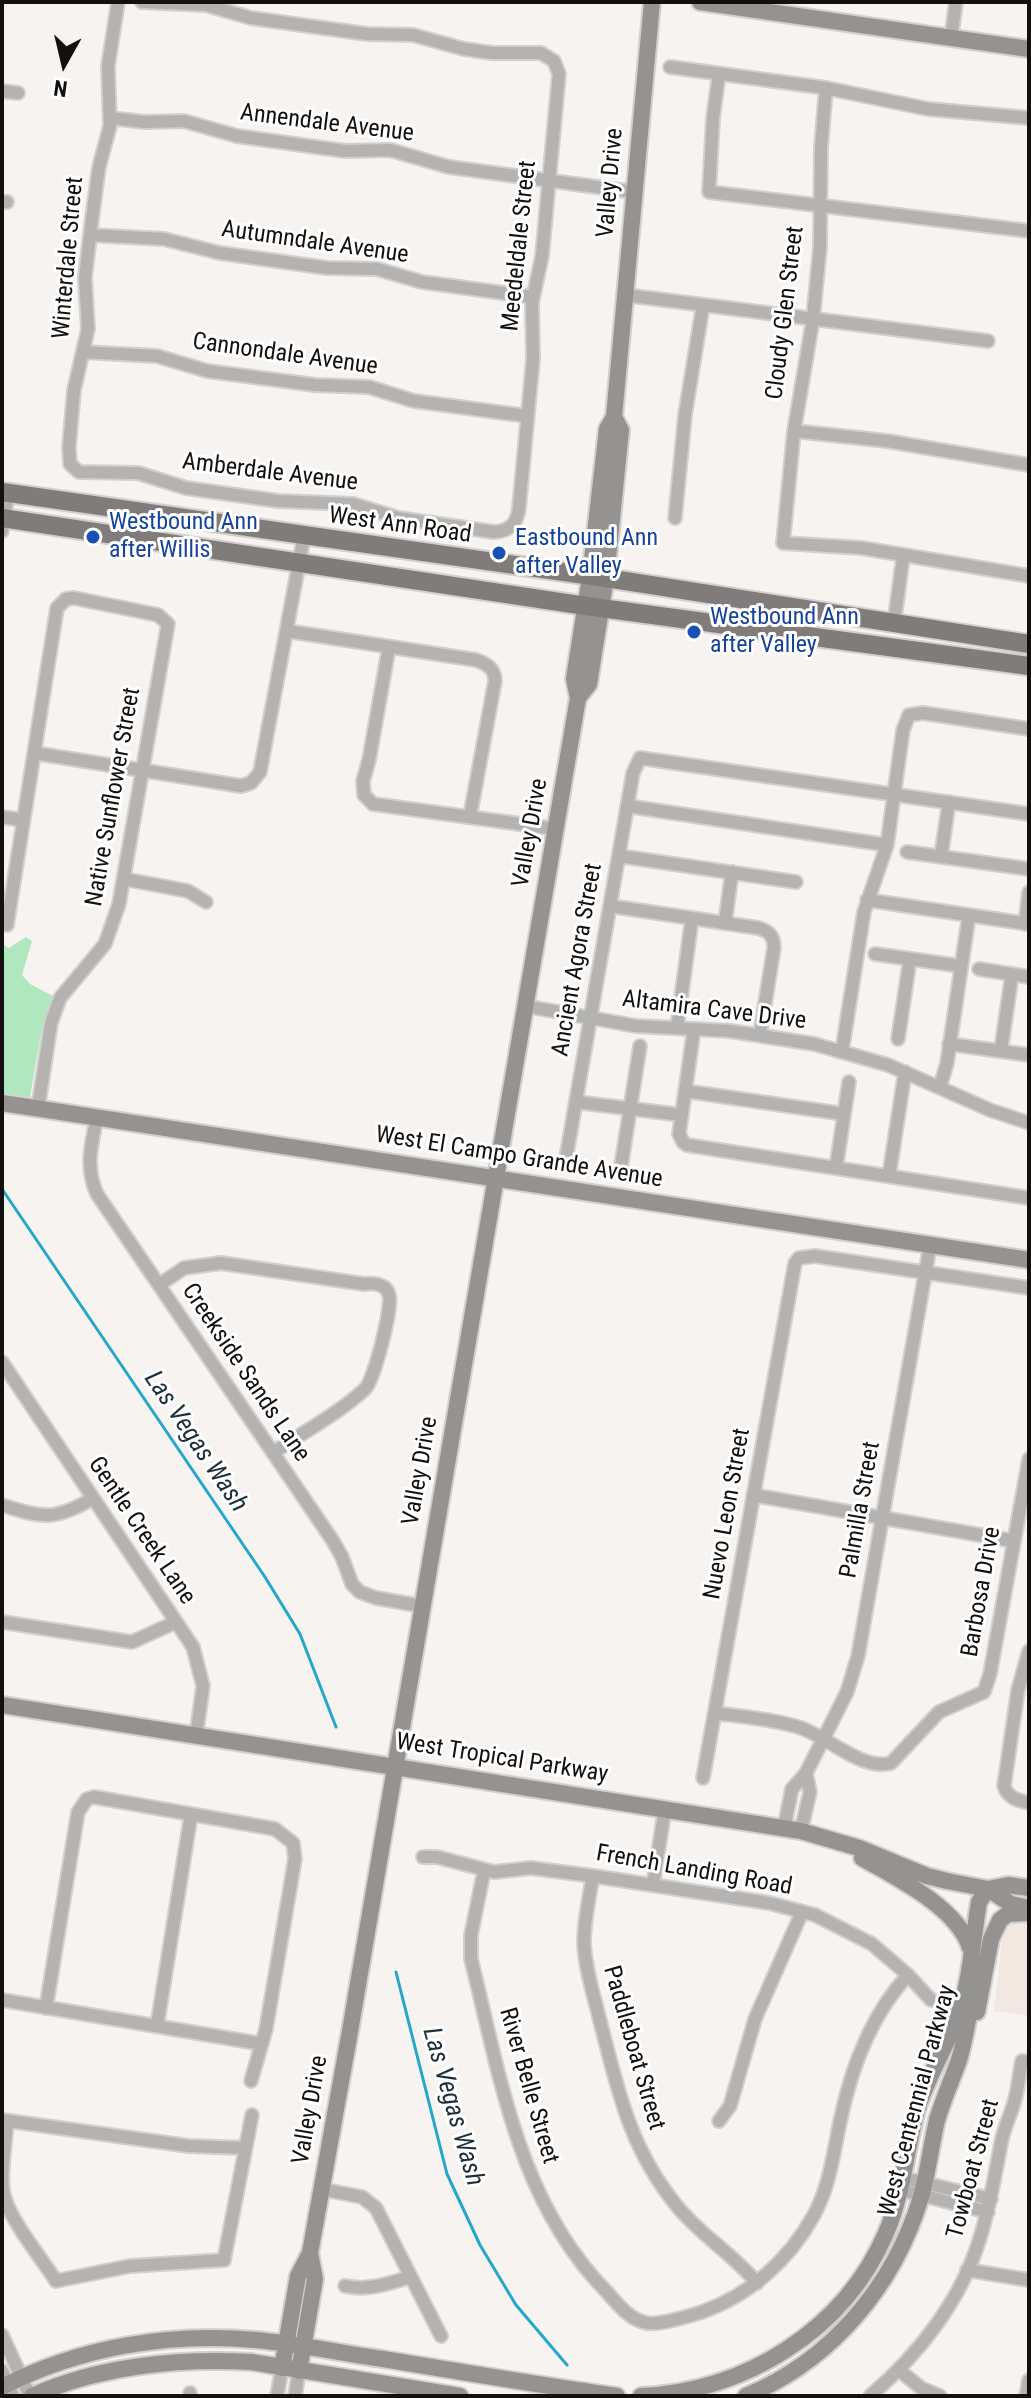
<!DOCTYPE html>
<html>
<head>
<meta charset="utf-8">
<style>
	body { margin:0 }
	#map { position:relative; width:1031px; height:2398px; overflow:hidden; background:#f6f3f1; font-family:"Roboto Condensed",sans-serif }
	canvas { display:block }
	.frame { position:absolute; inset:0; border:4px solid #121110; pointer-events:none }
	.north { position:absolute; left:24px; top:24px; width:80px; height:80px; -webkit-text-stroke:6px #fff; paint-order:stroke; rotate:188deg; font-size:22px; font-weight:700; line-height:32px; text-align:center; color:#121110 }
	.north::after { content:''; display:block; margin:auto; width:28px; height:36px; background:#121110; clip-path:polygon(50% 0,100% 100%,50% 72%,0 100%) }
</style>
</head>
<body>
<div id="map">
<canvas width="1031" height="2398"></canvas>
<div class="frame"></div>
<div class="north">N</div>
</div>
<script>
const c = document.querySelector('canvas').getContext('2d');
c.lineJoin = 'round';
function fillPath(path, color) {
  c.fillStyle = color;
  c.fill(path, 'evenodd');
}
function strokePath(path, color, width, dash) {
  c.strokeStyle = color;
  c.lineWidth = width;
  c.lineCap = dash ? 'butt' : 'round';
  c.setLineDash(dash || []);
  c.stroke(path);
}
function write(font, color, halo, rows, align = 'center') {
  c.font = font + ' "Roboto Condensed",sans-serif';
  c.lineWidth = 6;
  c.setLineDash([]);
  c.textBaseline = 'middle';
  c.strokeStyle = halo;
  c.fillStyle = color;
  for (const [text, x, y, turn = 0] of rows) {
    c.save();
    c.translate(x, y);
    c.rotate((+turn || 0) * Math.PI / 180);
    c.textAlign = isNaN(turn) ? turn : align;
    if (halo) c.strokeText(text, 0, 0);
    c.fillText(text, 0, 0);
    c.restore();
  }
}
fillPath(new Path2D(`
	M1015,1920L1029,1921V2016L994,2011L1003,1932Z`), '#f3e7e2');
fillPath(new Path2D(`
	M26,937L32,941L22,975L30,984L53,996L42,1028L30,1097L2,1093V944L9,948Z`), '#b0e7be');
strokePath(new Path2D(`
	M2,1189L265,1577L300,1634L336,1727
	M396,1972L447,2174L480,2245L516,2305L567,2365`), '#24a7c9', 3);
const street = new Path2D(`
	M118,2L108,66L110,126L99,167L92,219L85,278L88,329L74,390L69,447L70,464L79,472L138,473L186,488L278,501L353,504L398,518L494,532C510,531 517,524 519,508L533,359L532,303L542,256L559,74L554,61L541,53H492L464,49L413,35L367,34L251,18L206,5L142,2
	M951,39L956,2
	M670,67L826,88L928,109L1029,118
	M719,74L713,118L709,192L1029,231
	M826,88L821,147L820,247L813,319L794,431L783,543L862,548L1029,576
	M2,91L18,93
	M110,118L145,122L184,121L237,136L345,151L390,150L449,167L634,192
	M2,202H7
	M90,235L164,239L220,253L327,268L377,269L422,282L533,297
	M625,295L988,341
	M83,352L157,356L207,371L315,385L369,387L414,401L527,416
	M794,431L887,441L1029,465
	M675,518L685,415L703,305
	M2,531L8,493
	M894,624L903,557
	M287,631L476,660C487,664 495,669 495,681L470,816
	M389,647L369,760L363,781L364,795L373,804L557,829
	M34,753L241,786L251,783L260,772L304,536
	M627,806L887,845
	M2,817L23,820
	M907,852L1029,869
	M619,856L796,882
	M941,856L949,802
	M124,879L188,891L206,902
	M867,900L1029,924
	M610,906L758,928C769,931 774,936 774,948L760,1034
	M725,923L732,872
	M1025,924L1029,892
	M7,925L57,608L66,599L74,598L158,615L168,624L164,647L119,904L105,944L60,998L51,1023L38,1108
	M875,954L961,966
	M979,969L1029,977
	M525,1006L636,1026L730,1031L814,1044L888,1065L990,1110L1029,1123
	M677,1028L692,918
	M694,1029L679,1134L683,1142L687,1145L1029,1198
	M898,1039L910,959
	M949,1044L1029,1055
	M1001,1050L1012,974
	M842,1051L864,912L887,845L903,730L909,715L923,713L1029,729
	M940,1087L947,1063L969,915
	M685,1091L844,1114
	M576,1102L682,1115
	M97,1117C91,1145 85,1167 97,1194L333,1541L342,1557L352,1584L360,1592L376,1598L422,1606
	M565,1164L633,773L640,758L1029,814
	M836,1168L849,1082
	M620,1173L640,1046
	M889,1176L905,1072
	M159,1285L184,1268L221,1263L364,1284C374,1283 386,1283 389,1295C393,1306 374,1381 365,1389C338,1414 303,1432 273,1453
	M2,1362L193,1647L203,1686L196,1737
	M753,1495L1014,1541
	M2,1505C42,1518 56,1521 93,1498
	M2,1622L132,1642L176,1622
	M1029,1651L1018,1690L1004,1786C1008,1798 1017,1800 1029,1803
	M715,1713C743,1717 774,1719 801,1728C828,1737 862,1771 891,1763L939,1712L984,1692L990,1674L1029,1459
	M703,1778L795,1263L799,1258L815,1256L1029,1288
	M784,1828L792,1789L806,1773L836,1714L847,1692L858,1656L930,1246
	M801,1831L810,1792L806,1773
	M423,1857H437L494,1872L531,1868L593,1876L769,1903L815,1915L872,1944L908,1975L931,2000
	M484,1871L471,1935V1959C500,2075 518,2202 606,2291C616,2302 628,2318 643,2322C655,2327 689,2316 702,2312C750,2295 789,2260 814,2215C830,2185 833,2155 840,2122C851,2068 870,2016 908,1975
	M593,1876C589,1898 584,1920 584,1943C585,1969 594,1995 600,2021C618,2091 630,2149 677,2206C700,2235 733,2254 757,2283
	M653,1885L665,1808
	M2,2000L262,2044
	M46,2008L78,1812L87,1799L94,1797L275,1829L293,1843L295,1859L266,2029L251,2081
	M157,2026L191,1815
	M2,2120L189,2146L244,2148
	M7,2121C6,2143 0,2169 3,2190C6,2216 41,2257 56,2281L130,2266L224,2260L252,2115
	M719,2121L730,2106L755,2019L802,1912
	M904,2178L991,2199
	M321,2189L362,2197L376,2208L441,2336
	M901,2190L988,2212
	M967,2270L1029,2280
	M345,2286C368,2291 387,2284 410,2277
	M2,2335L30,2396
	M899,2370L921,2388L940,2396
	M2,2371L13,2396
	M190,2393V2396
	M277,2396L282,2368
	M295,2396L299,2371
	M870,2396C918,2355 960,2302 979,2241C990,2208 995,2173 1002,2139C1005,2126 1010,2116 1014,2103C1018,2090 1019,2075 1022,2061L1029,2062
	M1026,2396L1029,2380`);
const secondary = new Path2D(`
	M700,2L1029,49
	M578,698L589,684L606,578L621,430L614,417
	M2,1103L1029,1260
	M2,1705L801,1831L859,1848L927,1876L947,1881L988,1889L1008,1885L1029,1888
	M862,1858C897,1878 958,1908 970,1948
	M988,1889L1011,1904L1029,1908
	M977,2012L991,1939L1000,1920L1008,1914L1029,1913
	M282,2368L298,2276L310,2253L349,2037L578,698L574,679L590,577L607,429L614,417L652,2
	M299,2371L315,2279L310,2253
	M2,2387C80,2347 169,2332 256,2340C299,2344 341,2353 383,2359C461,2372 539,2385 617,2396
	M32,2396C99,2366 178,2358 251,2362L460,2396
	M641,2396C745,2391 844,2331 886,2233C903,2194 906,2151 917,2110C928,2075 948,2044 960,2010C971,1976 973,1937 979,1902L988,1889
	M746,2396C832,2360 894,2286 921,2197C928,2172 931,2146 937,2120C943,2100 951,2082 958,2063C965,2042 968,2019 972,1997`);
const primary = new Path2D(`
	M2,492L606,578L1029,644
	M2,518L586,606L1029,666`);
strokePath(street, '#d2cfcd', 16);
strokePath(secondary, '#d2cfcd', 20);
strokePath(primary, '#d2cfcd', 22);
strokePath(street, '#b4b3b2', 12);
strokePath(secondary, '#959392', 16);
strokePath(primary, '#7f7c7b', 18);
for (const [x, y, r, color] of [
	[93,537,8,"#1a4fb4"],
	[499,553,8,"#1a4fb4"],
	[694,632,8,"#1a4fb4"]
]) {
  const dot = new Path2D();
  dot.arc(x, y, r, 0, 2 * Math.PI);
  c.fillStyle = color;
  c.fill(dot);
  strokePath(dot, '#fff', 3);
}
write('24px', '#121110', '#fff', [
	["Annendale Avenue",327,124,7],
	["Valley Drive",611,183,-85],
	["Autumndale Avenue",315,243,8],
	["Meedeldale Street",520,246,-84],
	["Winterdale Street",69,258,-85],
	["Cloudy Glen Street",786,313,-83],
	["Cannondale Avenue",285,355,8],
	["Amberdale Avenue",270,473,7],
	["West Ann Road",400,526,8],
	["Native Sunflower Street",114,797,-80],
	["Valley Drive",531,833,-80],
	["Ancient Agora Street",578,960,-80],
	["Altamira Cave Drive",714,1011,7],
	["West El Campo Grande Avenue",519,1158,9],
	["Creekside Sands Lane",245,1373,56],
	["Valley Drive",421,1471,-80],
	["Palmilla Street",861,1510,-80],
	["Nuevo Leon Street",728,1514,-80],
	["Gentle Creek Lane",141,1531,56],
	["Barbosa Drive",982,1592,-80],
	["West Tropical Parkway",502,1759,9],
	["French Landing Road",694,1871,10],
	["Paddleboat Street",633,2048,74],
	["River Belle Street",528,2086,74],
	["West Centennial Parkway",918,2101,-75],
	["Valley Drive",311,2110,-80],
	["Towboat Street",974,2169,-75]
]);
write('24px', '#164399', '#fff', [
	["Westbound Ann",109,523],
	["after Willis",109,551],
	["Eastbound Ann",515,539],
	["after Valley",515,567],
	["Westbound Ann",710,618],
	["after Valley",710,646]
], 'left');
write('italic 26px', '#1c3137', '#fff', [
	["Las Vegas Wash",195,1442,56],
	["Las Vegas Wash",452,2107,74]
]);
</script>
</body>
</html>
